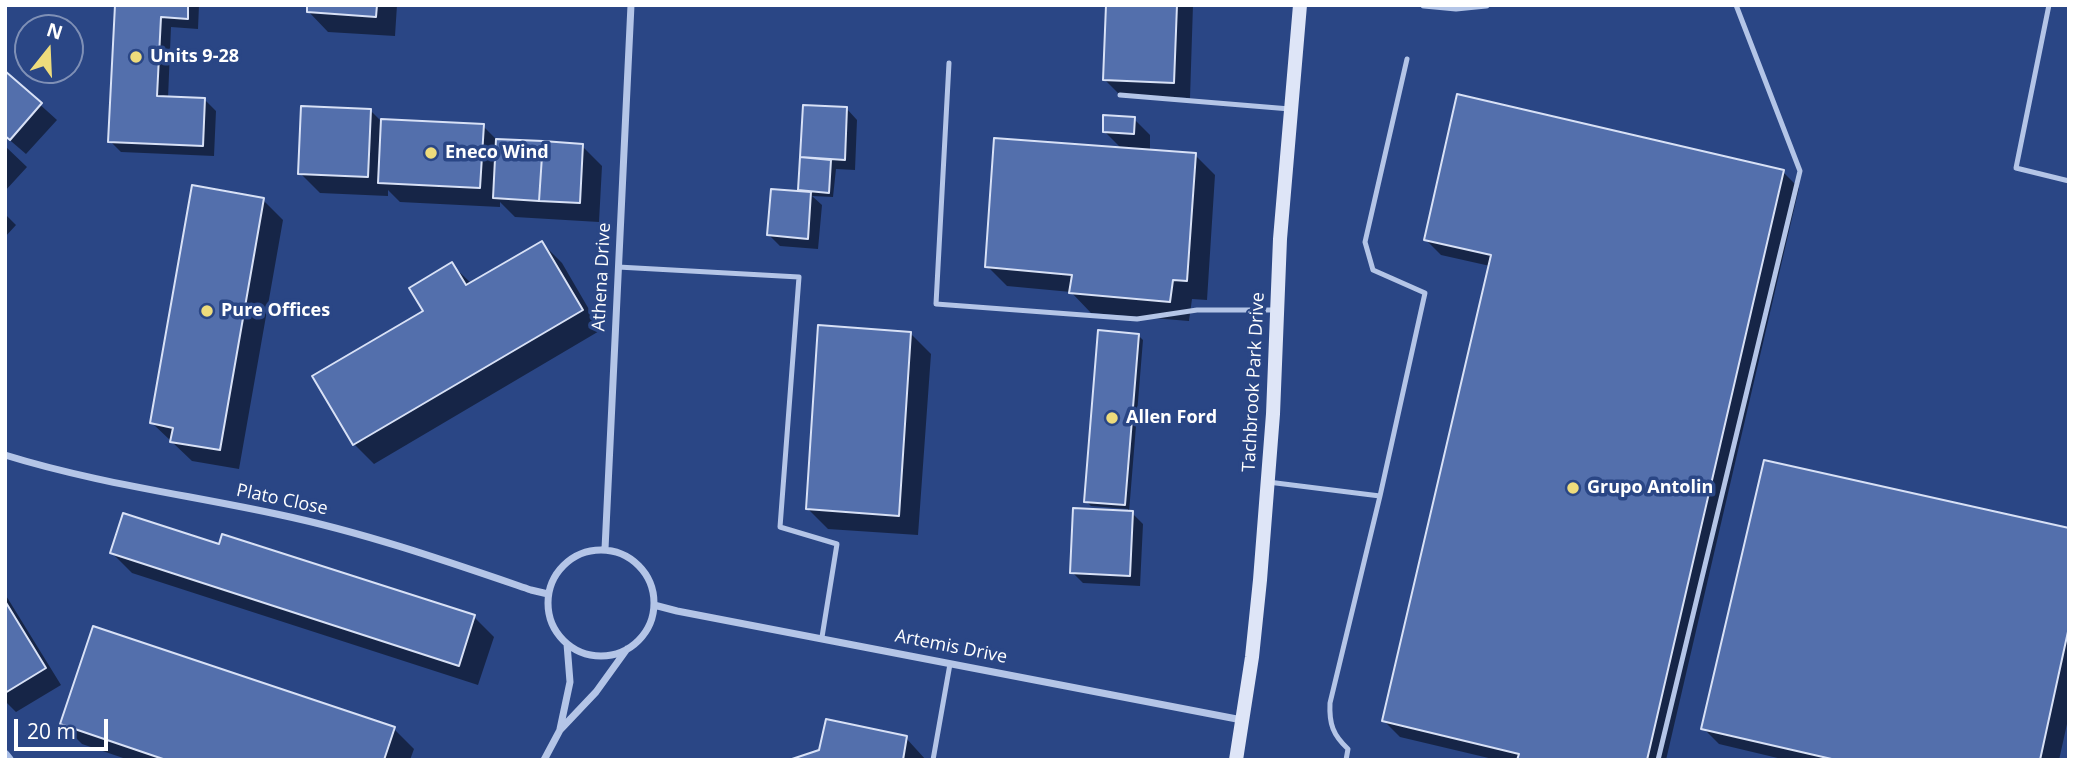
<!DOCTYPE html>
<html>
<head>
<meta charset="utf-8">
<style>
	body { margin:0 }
	#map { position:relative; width:2074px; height:765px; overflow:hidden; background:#2a4685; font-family:"Open Sans",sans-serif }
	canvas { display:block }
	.frame { position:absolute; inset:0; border:7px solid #fff; pointer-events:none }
	.north { position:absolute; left:14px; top:14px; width:70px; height:70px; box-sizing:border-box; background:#2a4685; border:2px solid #7f90b6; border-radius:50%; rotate:18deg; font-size:19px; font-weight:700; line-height:28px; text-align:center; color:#fff }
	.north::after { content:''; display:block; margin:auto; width:24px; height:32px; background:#eedc7c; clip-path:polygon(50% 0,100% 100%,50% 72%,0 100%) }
	.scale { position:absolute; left:14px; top:719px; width:94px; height:32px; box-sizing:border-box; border:4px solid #fff; border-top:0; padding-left:9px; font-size:21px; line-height:24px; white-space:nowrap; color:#fff; -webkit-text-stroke:5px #2a4685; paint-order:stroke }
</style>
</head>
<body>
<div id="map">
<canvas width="2074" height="765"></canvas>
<div class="frame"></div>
<div class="north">N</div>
<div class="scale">20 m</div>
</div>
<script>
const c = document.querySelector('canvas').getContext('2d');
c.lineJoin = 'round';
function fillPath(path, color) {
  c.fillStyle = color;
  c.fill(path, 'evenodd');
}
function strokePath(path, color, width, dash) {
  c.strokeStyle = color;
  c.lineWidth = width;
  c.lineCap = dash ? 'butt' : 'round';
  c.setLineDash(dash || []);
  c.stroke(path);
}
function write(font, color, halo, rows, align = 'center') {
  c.font = font + ' "Open Sans",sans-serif';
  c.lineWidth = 7;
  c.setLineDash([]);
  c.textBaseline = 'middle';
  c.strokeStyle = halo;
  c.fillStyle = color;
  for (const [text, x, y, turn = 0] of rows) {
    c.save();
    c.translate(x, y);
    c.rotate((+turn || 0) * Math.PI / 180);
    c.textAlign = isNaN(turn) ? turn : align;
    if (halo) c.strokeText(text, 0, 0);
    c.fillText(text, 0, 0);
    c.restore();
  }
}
fillPath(new Path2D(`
	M117,5H199L198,29L171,27L168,98L205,100L216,111L214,156L121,152L110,141Z
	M309,5H397L395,36L328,32L308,11Z
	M1107,5H1193L1190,98L1120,95L1104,79Z
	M5,73L57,120L26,154L5,136Z
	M805,107L847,109L857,120L855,170L836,169L833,197L812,196L822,205L818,249L780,246L769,235L803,193L800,190Z
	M371,111L383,123L483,126L498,141L582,146L602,166L599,222L515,217L500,202V207L400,202L388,190V196L320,193L300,173Z
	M1134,119L1150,135V151L1195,155L1215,175L1207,300L1192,299L1189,321L1091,313L1071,292L1007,286L987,266L1122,149L1104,131Z
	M5,146L27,167L5,191Z
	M1783,172L1799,188L1666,760H1497L1400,737L1384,721L1490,266L1441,255L1425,239Z
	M263,200L283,220L239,469L192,461L152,423Z
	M5,214L16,225L5,237Z
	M542,243L562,263L601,330L374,464L354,444L452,265L472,284Z
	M911,334L931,354L918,535L828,529L808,509Z
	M1138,335L1143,340L1129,512L1132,513L1143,524L1140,586L1083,583L1072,572L1128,512V509L1091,506L1086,501Z
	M2069,529V715L2059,760H1786L1719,744L1703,728Z
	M220,546L474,617L494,637L478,685L132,573L112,553Z
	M5,594L61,685L16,712L5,701Z
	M62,724L394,729L414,749L410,760H129L82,744Z
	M906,738L926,760H794Z`), '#0007');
strokePath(new Path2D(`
	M5,755L9,760`), '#a9bee7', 10);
const building = new Path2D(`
	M115,5H188V19L161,17L157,96L205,98L203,146L108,142Z
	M307,5H377L376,17L307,12Z
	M1106,5H1177L1174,83L1103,80Z
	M5,71L42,103L10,140L5,136Z
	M1457,94L1784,170L1647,760H1517L1519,754L1382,721L1491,255L1424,240Z
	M803,105L847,107L845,160L800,157Z
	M301,106L371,109L368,177L298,174Z
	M1103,115L1135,117L1134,134L1103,132Z
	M381,119L484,124L480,188L378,183Z
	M994,138L1196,153L1187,281L1173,280L1170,302L1069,293L1072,275L985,267Z
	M496,139L543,141L539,201L493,198Z
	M543,141L583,144L580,203L539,201Z
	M800,157L831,160L829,193L798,190Z
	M192,185L264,198L220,450L170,442L173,428L150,423Z
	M771,189L811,192L808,239L767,235Z
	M542,241L583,310L353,445L312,376L423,311L409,288L452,262L466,285Z
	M818,325L911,332L899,516L806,509Z
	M1098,330L1139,334L1125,505L1084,502Z
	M1764,460L2069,528V627L2040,760H1836L1701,729Z
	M1073,508L1133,511L1130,576L1070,573Z
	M123,513L219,544L222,534L475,615L459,666L110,553Z
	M5,601L46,668L5,693Z
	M93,626L395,727L384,760H166L60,724Z
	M826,719L907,736L903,760H789L819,750Z`);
fillPath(building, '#536fac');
strokePath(building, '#d8e1f6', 2);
strokePath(new Path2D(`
	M2049,5L2016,168L2069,181
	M949,63L936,304L1137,319L1197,310H1276
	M1120,95L1290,109
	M618,267L799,277L780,527L837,544L822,637
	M1268,482L1380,496L1425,293L1373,270L1365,242L1407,59
	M933,760L950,664
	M1346,760L1348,749C1333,735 1329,724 1330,703L1380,496
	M1658,760L1800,171L1736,5`), '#b4c5e7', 5);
strokePath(new Path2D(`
	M1424,5L1456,8L1486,5
	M5,455C95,483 189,495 281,515C366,533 449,562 531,590L548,594
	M605,549L631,5
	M548 603a53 53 0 1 1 106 0a53 53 0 1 1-106 0Z
	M654,605L677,611L1242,720
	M560,729L570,682L567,644
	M544,760L560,730L596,692L627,649`), '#b4c5e7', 7);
strokePath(new Path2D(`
	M1236,760L1252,657L1260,580L1273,414L1280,239L1300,5`), '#dee5f7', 14);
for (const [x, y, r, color] of [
	[136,57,7,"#eedc7c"],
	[431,153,7,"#eedc7c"],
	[207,311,7,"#eedc7c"],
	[1112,418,7,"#eedc7c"],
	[1573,488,7,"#eedc7c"]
]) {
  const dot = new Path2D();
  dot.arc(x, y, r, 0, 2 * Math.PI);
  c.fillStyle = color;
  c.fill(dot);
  strokePath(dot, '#2a4685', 2.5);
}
write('bold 18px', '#fff', '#2a4685', [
	["Units 9-28",150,57],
	["Eneco Wind",445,153],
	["Pure Offices",221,311],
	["Allen Ford",1126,418],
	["Grupo Antolin",1587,488]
], 'left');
write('18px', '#fff', '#2a4685', [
	["Athena Drive",602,277,-87],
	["Tachbrook Park Drive",1254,382,-87],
	["Plato Close",282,500,12],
	["Artemis Drive",951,647,11]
]);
</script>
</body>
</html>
